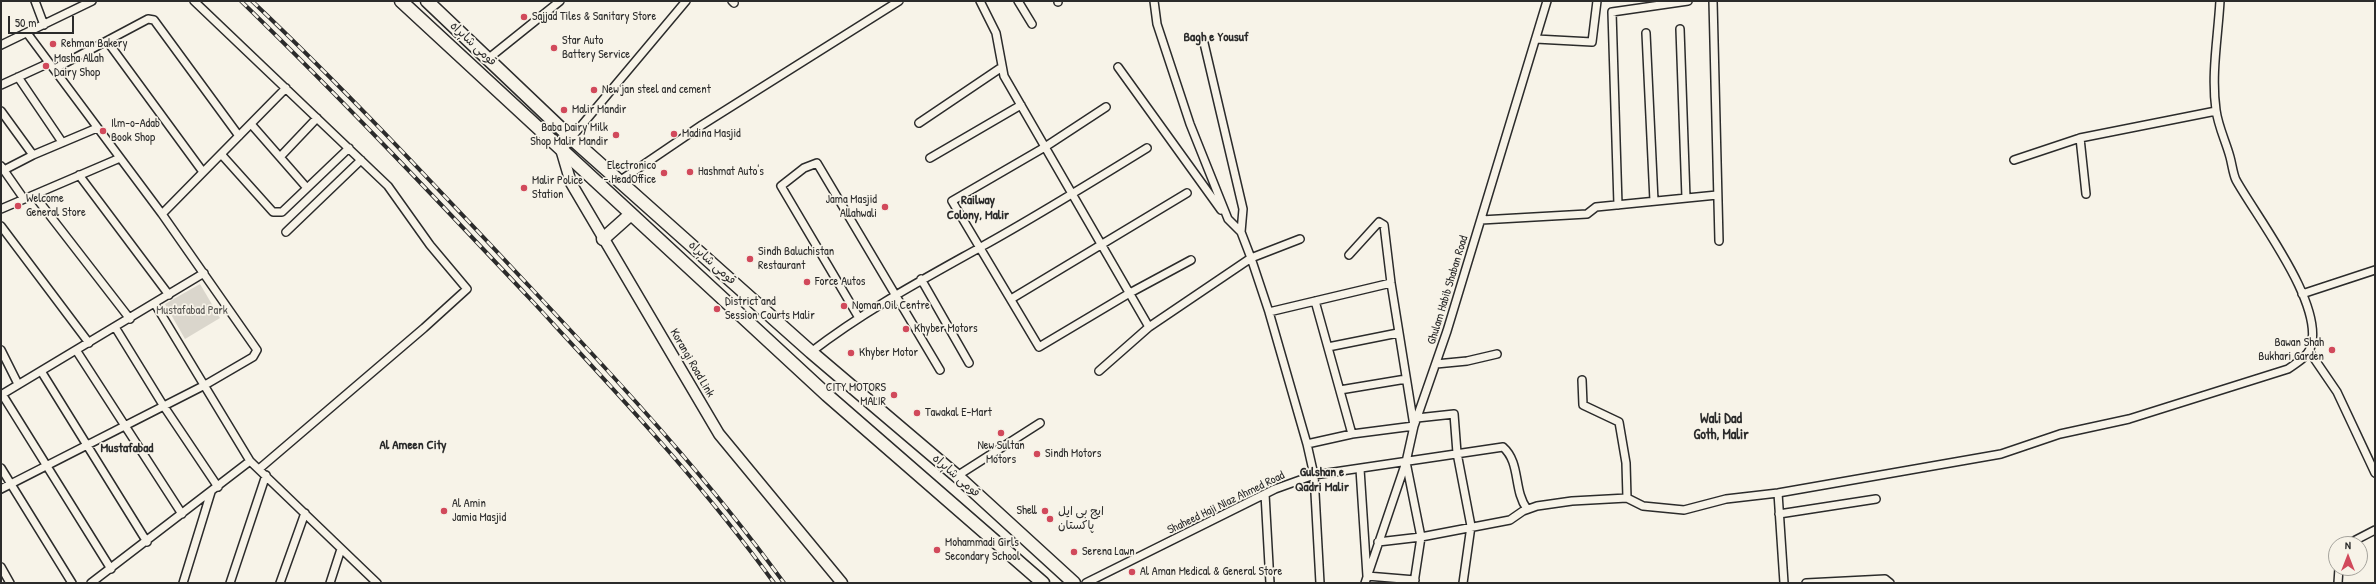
<!DOCTYPE html>
<html>
<head>
<meta charset="utf-8">
<style>
	body { margin:0 }
	#map { position:relative; width:2376px; height:584px; overflow:hidden; background:#f7f3e8; font-family:"Patrick Hand",sans-serif }
	canvas { display:block }
	.frame { position:absolute; inset:0; border:2px solid #2b2b2b; pointer-events:none }
	.north { position:absolute; left:2328px; top:536px; width:40px; height:40px; box-sizing:border-box; background:#f7f3e8; border:1px solid #a5a39c; border-radius:50%; rotate:0deg; font-size:11px; font-weight:700; line-height:16px; text-align:center; color:#2b2b2b }
	.north::after { content:''; display:block; margin:auto; width:14px; height:18px; background:#d1495b; clip-path:polygon(50% 0,100% 100%,50% 72%,0 100%) }
	.scale { position:absolute; left:8px; top:16px; width:66px; height:18px; box-sizing:border-box; border:2px solid #2b2b2b; border-top:0; padding-left:5px; font-size:12px; line-height:14px; white-space:nowrap; color:#2b2b2b; -webkit-text-stroke:3px #f7f3e8; paint-order:stroke }
</style>
</head>
<body>
<div id="map">
<canvas width="2376" height="584"></canvas>
<div class="frame"></div>
<div class="north">N</div>
<div class="scale">50 m</div>
</div>
<script>
const c = document.querySelector('canvas').getContext('2d');
c.lineJoin = 'round';
function fillPath(path, color) {
  c.fillStyle = color;
  c.fill(path, 'evenodd');
}
function strokePath(path, color, width, dash) {
  c.strokeStyle = color;
  c.lineWidth = width;
  c.lineCap = dash ? 'butt' : 'round';
  c.setLineDash(dash || []);
  c.stroke(path);
}
function write(font, color, halo, rows, align = 'center') {
  c.font = font + ' "Patrick Hand","Playpen Sans Arabic",sans-serif';
  c.lineWidth = 3.5;
  c.setLineDash([]);
  c.textBaseline = 'middle';
  c.strokeStyle = halo;
  c.fillStyle = color;
  for (const [text, x, y, turn = 0] of rows) {
    c.save();
    c.translate(x, y);
    c.rotate((+turn || 0) * Math.PI / 180);
    c.textAlign = isNaN(turn) ? turn : align;
    if (halo) c.strokeText(text, 0, 0);
    c.fillText(text, 0, 0);
    c.restore();
  }
}
fillPath(new Path2D(`
	M200,284L220,318L185,339L165,304Z`), '#dad6cc');
const minor = new Path2D(`
	M35,1L44,25
	M194,1L388,186L430,245L467,289L424,328L259,469
	M732,1L734,3
	M980,1L996,33L1004,76L1149,327
	M1018,1L1032,24
	M1058,1V2
	M1154,1L1157,24L1190,124L1228,219L1241,232L1251,258L1269,312L1307,444L1314,475L1320,583
	M1713,1L1719,241
	M1680,29L1686,198
	M1646,33L1654,201
	M1536,39L1592,42L1597,1
	M107,41L203,172
	M1204,43L1243,209L1241,232
	M1,45L92,1
	M489,58L560,1
	M1118,67L1221,210
	M54,69L148,19L154,20L239,136
	M18,77L62,142
	M1,85L49,63
	M1106,107L1045,147L952,201L1039,347L1128,294L1191,260
	M1,111L33,155
	M919,123L1002,67
	M251,124L307,188
	M571,138L686,1
	M2080,138L2086,194
	M221,154L273,212H282L349,148
	M280,157L317,118
	M930,158L1021,105
	M2014,160L2080,138L2216,111
	M1,166L24,199
	M4,170L33,155L97,128
	M79,175L169,295
	M621,180L702,125L899,1
	M34,195L130,319
	M1618,205L1612,12L1688,1
	M1,209L120,158
	M162,214L286,88
	M1481,220L1587,214L1596,207L1717,195
	M1,226L89,343
	M286,232L361,160
	M921,279L969,363
	M2302,294L2375,270
	M1011,299L1187,193
	M1315,301L1352,434
	M155,304L250,461L377,583
	M1269,312L1391,283
	M859,318L781,186L804,168L817,163L940,370
	M115,327L163,405L218,487
	M1328,347L1398,333
	M1,350L18,384
	M76,350L182,514
	M2309,351L2337,392L2375,473
	M811,352C864,311 922,280 981,247C1037,216 1092,182 1147,148
	M1436,364L1467,361L1497,354
	M41,371L147,542
	M1099,371L1149,327L1251,258L1300,239
	M1582,380L1583,405L1619,422L1626,463L1627,498
	M1340,390L1406,379
	M2,394L111,569
	M1,395L204,273
	M1417,418L1454,414L1457,453L1471,526L1463,583
	M1307,444L1352,434L1414,426L1391,283L1384,225L1379,222L1349,255
	M1406,462L1421,537L1414,583
	M1,468L72,583
	M1360,469L1367,576L1415,580
	M957,476L1040,423
	M1,489L205,385L253,357L257,350L162,214L27,33
	M1778,493L1784,583
	M1265,494L1270,583
	M1779,514L1876,499
	M1378,542L1421,537L1510,520L1523,511L1537,506L1572,501L1627,498L1643,506L1684,510L1726,499L1778,493L2001,454L2060,434L2129,419L2288,369C2296,363 2306,358 2310,349C2327,307 2257,218 2236,180C2233,174 2232,164 2230,157C2226,142 2218,126 2216,110C2211,74 2218,37 2220,1
	M2348,544L2375,530
	M1,567L10,583
	M91,583L250,461
	M183,583L211,492
	M230,583L266,475
	M280,583L305,513
	M330,583L341,549
	M1086,583L1275,489L1314,475L1503,447C1521,463 1513,490 1527,509
	M1365,583L1406,462L1414,426L1447,331L1547,1
	M1806,583L1885,579L1890,583
	M2338,583L2339,568`);
const secondary = new Path2D(`
	M571,138L561,149L571,183L719,434L842,583`);
const trunk = new Path2D(`
	M401,1L827,395L1043,583
	M427,1L571,138L811,352L957,476L1074,583
	M603,239L631,214`);
strokePath(minor, '#2b2b2b', 10);
strokePath(secondary, '#2b2b2b', 13);
strokePath(trunk, '#2b2b2b', 15);
strokePath(minor, '#f7f3e8', 7);
strokePath(secondary, '#f7f3e8', 10);
strokePath(trunk, '#f7f3e8', 12);
const rail = new Path2D(`
	M241,1C342,99 438,201 534,303C617,393 702,483 774,583
	M252,1C349,93 440,191 531,288C620,383 708,478 784,583`);
strokePath(rail, '#2b2b2b', 4);
strokePath(rail, '#f7f3e8', 2.5, [8]);
for (const [x, y, r, color] of [
	[524,17,4,"#d1495b"],
	[53,44,4,"#d1495b"],
	[554,48,4,"#d1495b"],
	[46,66,4,"#d1495b"],
	[594,90,4,"#d1495b"],
	[564,110,4,"#d1495b"],
	[103,131,4,"#d1495b"],
	[674,134,4,"#d1495b"],
	[616,135,4,"#d1495b"],
	[690,172,4,"#d1495b"],
	[664,173,4,"#d1495b"],
	[524,188,4,"#d1495b"],
	[18,206,4,"#d1495b"],
	[885,207,4,"#d1495b"],
	[750,259,4,"#d1495b"],
	[807,282,4,"#d1495b"],
	[844,306,4,"#d1495b"],
	[717,309,4,"#d1495b"],
	[906,329,4,"#d1495b"],
	[2332,350,4,"#d1495b"],
	[851,353,4,"#d1495b"],
	[894,395,4,"#d1495b"],
	[917,413,4,"#d1495b"],
	[1001,433,4,"#d1495b"],
	[1037,454,4,"#d1495b"],
	[444,511,4,"#d1495b"],
	[1045,511,4,"#d1495b"],
	[1050,519,4,"#d1495b"],
	[937,550,4,"#d1495b"],
	[1074,552,4,"#d1495b"],
	[1132,572,4,"#d1495b"]
]) {
  const dot = new Path2D();
  dot.arc(x, y, r, 0, 2 * Math.PI);
  c.fillStyle = color;
  c.fill(dot);
  strokePath(dot, '#f7f3e8', 1.5);
}
write('12px', '#2b2b2b', '#f7f3e8', [
	["Sajjad Tiles & Sanitary Store",532,17],
	["Star Auto",562,41],
	["Battery Service",562,55],
	["Rehman Bakery",61,44],
	["Masha Allah",54,59],
	["Dairy Shop",54,73],
	["New jan steel and cement",602,90],
	["Malir Mandir",572,110],
	["Ilm-o-Adab",111,124],
	["Book Shop",111,138],
	["Baba Dairy Milk",608,128,"right"],
	["Shop Malir Mandir",608,142,"right"],
	["Madina Masjid",682,134],
	["Electronico",656,166,"right"],
	["- HeadOffice",656,180,"right"],
	["Hashmat Auto's",698,172],
	["Malir Police",532,181],
	["Station",532,195],
	["Welcome",26,199],
	["General Store",26,213],
	["Jama Masjid",877,200,"right"],
	["Allahwali",877,214,"right"],
	["Sindh Baluchistan",758,252],
	["Restaurant",758,266],
	["Force Autos",815,282],
	["District and",725,302],
	["Session Courts Malir",725,316],
	["Noman Oil Centre",852,306],
	["Khyber Motors",914,329],
	["Bawan Shah",2324,343,"right"],
	["Bukhari Garden",2324,357,"right"],
	["Khyber Motor",859,353],
	["CITY MOTORS",886,388,"right"],
	["MALIR",886,402,"right"],
	["Tawakal E-Mart",925,413],
	["New Sultan",1001,446,"center"],
	["Motors",1001,460,"center"],
	["Sindh Motors",1045,454],
	["Al Amin",452,504],
	["Jamia Masjid",452,518],
	["Shell",1037,511,"right"],
	["ایچ بی ایل",1058,512],
	["پاکستان",1058,526],
	["Mohammadi Girls",945,543],
	["Secondary School",945,557],
	["Serena Lawn",1082,552],
	["Al Aman Medical & General Store",1140,572]
], 'left');
write('12px', '#2b2b2b', '#f7f3e8', [
	["قومی شاہراہ",473,44,43],
	["قومی شاہراہ",712,263,42],
	["Ghulam Habib Shaban Road",1448,290,-73],
	["Korangi Road Link",692,363,60],
	["قومی شاہراہ",956,476,41],
	["Shaheed Haji Niaz Ahmed Road",1226,503,-26]
]);
write('12px', '#575653', '#f7f3e8', [
	["Mustafabad Park",192,311]
]);
write('bold 13px', '#2b2b2b', '#f7f3e8', [
	["Bagh e Yousuf",1216,38],
	["Railway",978,201],
	["Colony, Malir",978,216],
	["Al Ameen City",413,446],
	["Mustafabad",127,449],
	["Gulshan e",1322,473],
	["Qadri Malir",1322,488]
]);
write('bold 14px', '#2b2b2b', '#f7f3e8', [
	["Wali Dad",1721,419],
	["Goth, Malir",1721,435]
]);
</script>
</body>
</html>
